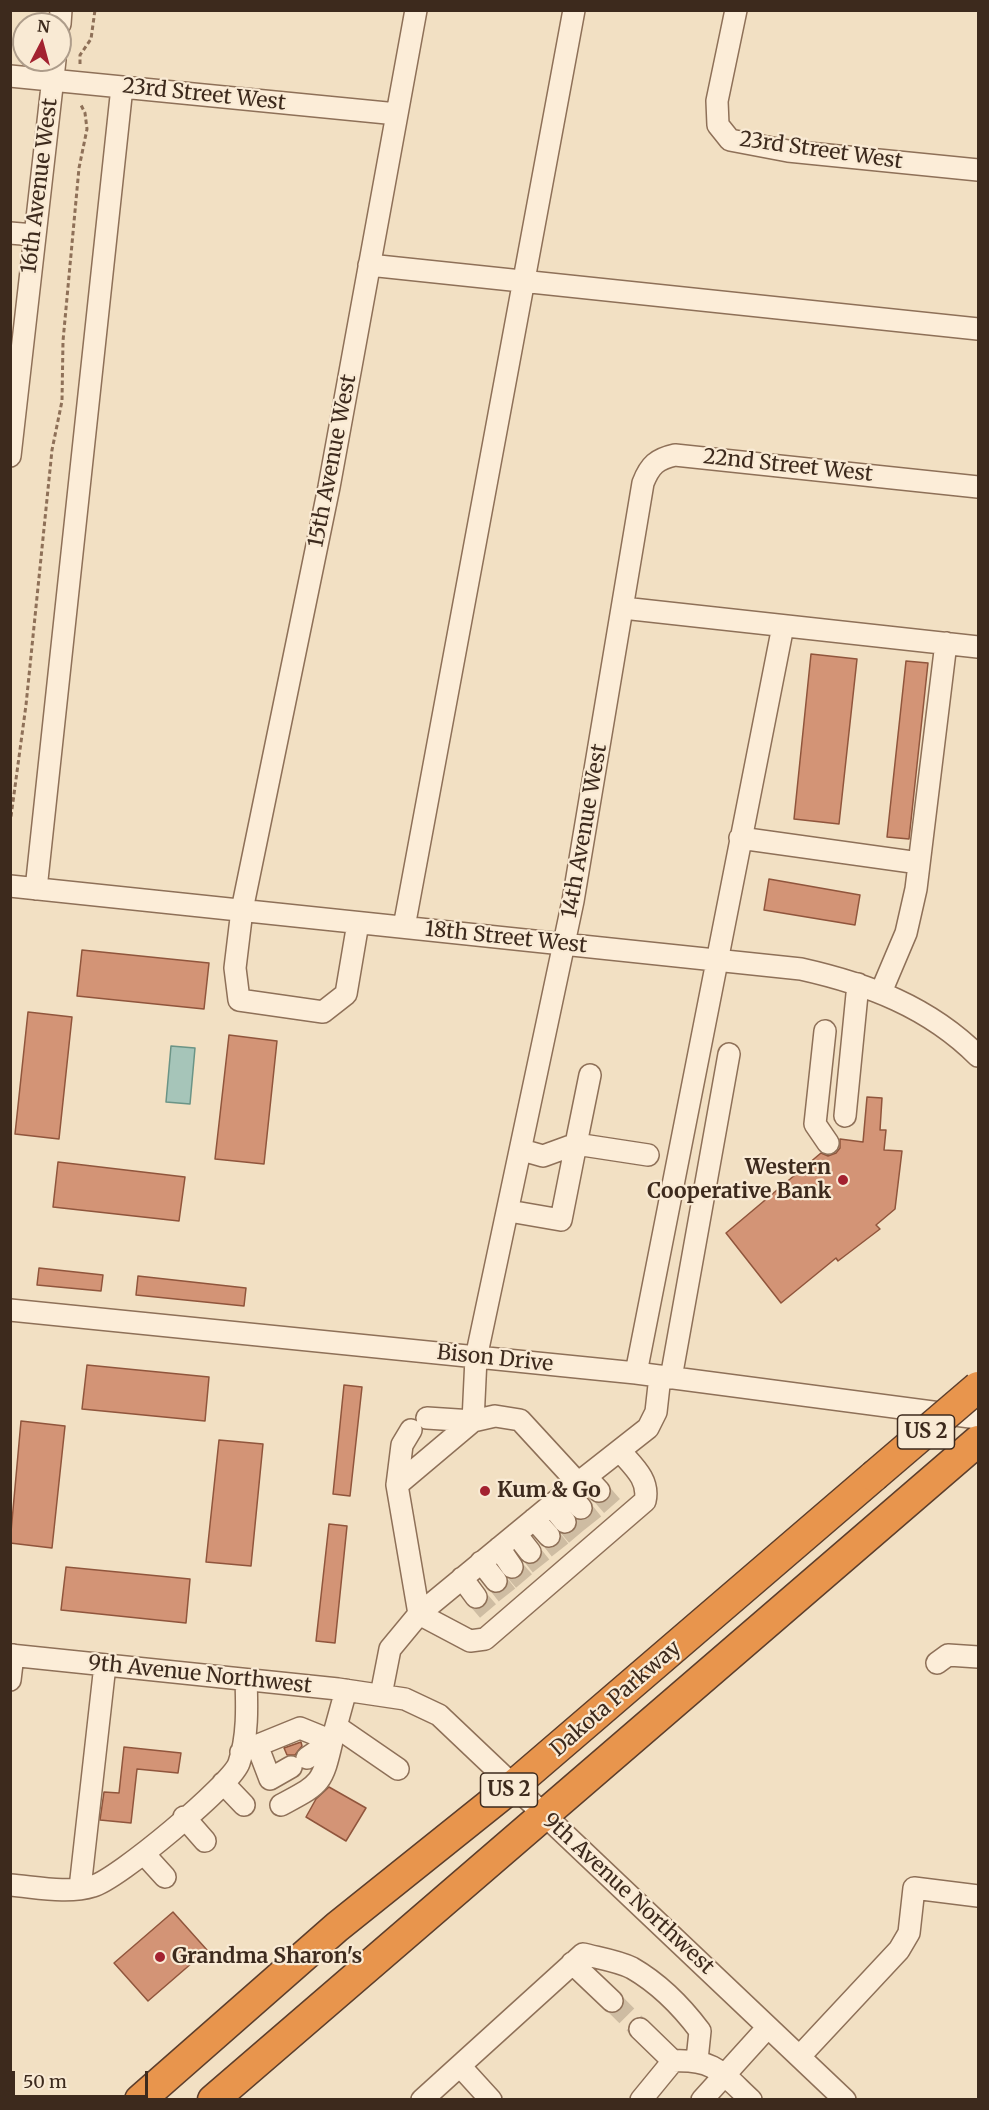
<!DOCTYPE html>
<html>
<head>
<meta charset="utf-8">
<style>
	body { margin:0 }
	#map { position:relative; width:989px; height:2110px; overflow:hidden; background:#f2e0c3; font-family:Merriweather,serif }
	canvas { display:block }
	.frame { position:absolute; inset:0; border:12px solid #3d2a1d; pointer-events:none }
	.north { position:absolute; left:12px; top:12px; width:60px; height:60px; box-sizing:border-box; background:#f9ead4; border:2px solid #ae9d8b; border-radius:50%; rotate:6deg; font-size:16px; font-weight:700; line-height:24px; text-align:center; color:#3d2a1d }
	.north::after { content:''; display:block; margin:auto; width:21px; height:27px; background:#a32230; clip-path:polygon(50% 0,100% 100%,50% 72%,0 100%) }
	.scale { position:absolute; left:12px; top:2071px; width:136px; height:27px; box-sizing:border-box; border:3px solid #3d2a1d; border-top:0; padding-left:8px; font-size:18px; line-height:21px; white-space:nowrap; color:#3d2a1d; -webkit-text-stroke:4px #f9ead4; paint-order:stroke }
</style>
</head>
<body>
<div id="map">
<canvas width="989" height="2110"></canvas>
<div class="frame"></div>
<div class="north">N</div>
<div class="scale">50 m</div>
</div>
<script>
const c = document.querySelector('canvas').getContext('2d');
c.lineJoin = 'round';
function fillPath(path, color) {
  c.fillStyle = color;
  c.fill(path, 'evenodd');
}
function strokePath(path, color, width, dash) {
  c.strokeStyle = color;
  c.lineWidth = width;
  c.lineCap = dash ? 'butt' : 'round';
  c.setLineDash(dash || []);
  c.stroke(path);
}
function write(font, color, halo, rows, align = 'center') {
  c.font = font + ' Merriweather,serif';
  c.lineWidth = 4.5;
  c.setLineDash([]);
  c.textBaseline = 'middle';
  c.strokeStyle = halo;
  c.fillStyle = color;
  for (const [text, x, y, turn = 0] of rows) {
    c.save();
    c.translate(x, y);
    c.rotate((+turn || 0) * Math.PI / 180);
    c.textAlign = isNaN(turn) ? turn : align;
    if (halo) c.strokeText(text, 0, 0);
    c.fillText(text, 0, 0);
    c.restore();
  }
}
const water = new Path2D(`
	M171,1046L195,1048L190,1104L166,1102Z`);
fillPath(water, '#a6c5b9');
strokePath(water, '#6b9486', 1.5);
const building = new Path2D(`
	M811,654L857,659L839,824L794,819Z
	M906,661L928,663L909,839L887,837Z
	M769,879L860,895L855,925L764,910Z
	M82,950L209,963L204,1009L77,996Z
	M28,1012L72,1017L59,1139L15,1134Z
	M229,1035L277,1041L264,1164L215,1159Z
	M867,1097L882,1098L880,1130H886L884,1150L902,1151L895,1209L876,1225L880,1229L838,1261L836,1258L781,1303L726,1233L821,1153L828,1156L836,1153L840,1148V1139L863,1142Z
	M58,1162L185,1177L179,1221L53,1207Z
	M39,1268L103,1275L101,1291L37,1285Z
	M138,1276L246,1288L244,1306L136,1295Z
	M87,1365L209,1377L205,1421L82,1409Z
	M344,1385L362,1387L350,1496L333,1494Z
	M21,1421L65,1426L52,1548L10,1543Z
	M219,1440L263,1444L251,1566L206,1562Z
	M329,1524L347,1526L335,1643L316,1641Z
	M66,1567L190,1579L186,1623L61,1610Z
	M301,1742L302,1746L295,1755H287L284,1748Z
	M124,1747L181,1753L178,1773L137,1769L131,1823L100,1820L104,1792L119,1793Z
	M329,1787L366,1808L346,1841L306,1817L316,1799Z
	M173,1912L207,1950L148,2001L114,1963Z`);
fillPath(building, '#d39476');
strokePath(building, '#90553c', 1.5);
strokePath(new Path2D(`
	M599,1491L612,1506
	M581,1508L593,1523
	M565,1522L577,1536
	M549,1536L560,1550
	M530,1552L541,1566
	M512,1567L524,1581
	M496,1581L507,1595
	M476,1597L488,1611
	M612,2001L640,2029`), '#cebca2', 21, [21, 10]);
const minor = new Path2D(`
	M736,10L717,101L718,125L730,140L788,151L978,170
	M60,24L61,10
	M10,76L397,114
	M10,233L34,235
	M369,265L978,329
	M10,456L55,60
	M623,608L978,647
	M740,838L919,863
	M10,886L801,969C868,984 929,1007 978,1056
	M36,889L122,87
	M358,923L346,994L323,1012L239,1000L235,968L242,910L329,487L416,10
	M404,927L574,10
	M881,992L906,933L916,889L946,643
	M825,1031L815,1124L828,1143
	M590,1075L576,1144L648,1155
	M845,1116L858,984
	M509,1211L561,1220L576,1144L543,1156L522,1150
	M10,1310L636,1373L978,1418
	M636,1373L783,626
	M660,1376L656,1412L648,1428L578,1483L520,1420L495,1416L473,1421L476,1358L573,901L643,483C650,465 657,459 675,455L978,487
	M671,1378L729,1054
	M427,1418L473,1421
	M473,1421L397,1485L419,1614L578,1483
	M586,1477L599,1491
	M397,1485L402,1445L411,1430
	M567,1492L581,1508
	M551,1505L565,1522
	M534,1519L549,1536
	M516,1534L530,1552
	M499,1548L512,1567
	M481,1562L496,1581
	M462,1578L476,1597
	M10,1655L338,1689L405,1699L439,1715L845,2100
	M937,1663L948,1655L978,1657
	M10,1680L13,1655
	M381,1695L390,1649L419,1614L470,1641L485,1639L645,1501C650,1480 633,1466 620,1451
	M337,1727L398,1769
	M257,1745L270,1779L291,1767
	M241,1752L300,1728L332,1741C322,1785 320,1784 281,1805
	M307,1758L332,1741L346,1690
	M223,1783L244,1805
	M184,1817L205,1841
	M145,1855L165,1877
	M10,1885C36,1887 68,1894 93,1886C117,1880 232,1784 239,1763C248,1737 247,1706 246,1680
	M80,1888L105,1665
	M572,1963L612,2001
	M640,2029L673,2061
	M800,2056L899,1950L909,1933L914,1888L978,1896
	M460,2066L491,2100
	M422,2100L583,1954C598,1958 618,1961 632,1968C658,1983 682,2007 700,2031L697,2060
	M641,2100L673,2061C715,2059 722,2073 751,2100
	M702,2100L768,2027`);
const highway = new Path2D(`
	M140,2100L337,1927L513,1786L874,1476
	M213,2100L978,1441`);
strokePath(minor, '#8e7058', 24);
strokePath(highway, '#5c3e2c', 33);
strokePath(new Path2D(`
	M80,64V55L91,39L95,10
	M10,824L26,705L52,450L62,401L63,341L79,168L87,129L85,113L80,103`), '#8e7058', 3, [4.5, 3]);
strokePath(minor, '#fcedd8', 21);
strokePath(highway, '#e8954d', 30);
const highwayBridge = new Path2D(`
	M874,1476L978,1387`);
strokePath(highwayBridge, '#5c3e2c', 33, []);
strokePath(highwayBridge, '#e8954d', 30);
for (const [x, y, r, color] of [
	[843,1180,6,"#a32230"],
	[485,1491,6,"#a32230"],
	[160,1957,6,"#a32230"]
]) {
  const dot = new Path2D();
  dot.arc(x, y, r, 0, 2 * Math.PI);
  c.fillStyle = color;
  c.fill(dot);
  strokePath(dot, '#f9ead4', 2);
}
for (const [x, y, w] of [
	[926,1432,57],
	[509,1790,57]
]) {
  const box = new Path2D();
  box.roundRect(x - w / 2, y - 17, w, 34, 4.5);
  c.fillStyle = '#f9ead4';
  c.fill(box);
  strokePath(box, '#3d2a1d', 1.5);
}
write('bold 20px', '#3d2a1d', null, [
	["US 2",926,1432],
	["US 2",509,1790]
]);
write('21px', '#3d2a1d', '#f9ead4', [
	["23rd Street West",204,95,6],
	["23rd Street West",821,151,8],
	["16th Avenue West",40,186,-83],
	["15th Avenue West",333,461,-79],
	["22nd Street West",788,466,6],
	["14th Avenue West",585,831,-80],
	["18th Street West",506,938,6],
	["Bison Drive",495,1359,6],
	["9th Avenue Northwest",200,1675,6],
	["Dakota Parkway",616,1699,-41],
	["9th Avenue Northwest",628,1894,43]
]);
write('bold 21px', '#3d2a1d', '#f9ead4', [
	["Western",831,1168,"right"],
	["Cooperative Bank",831,1192,"right"],
	["Kum & Go",497,1491],
	["Grandma Sharon's",172,1957]
], 'left');
</script>
</body>
</html>
